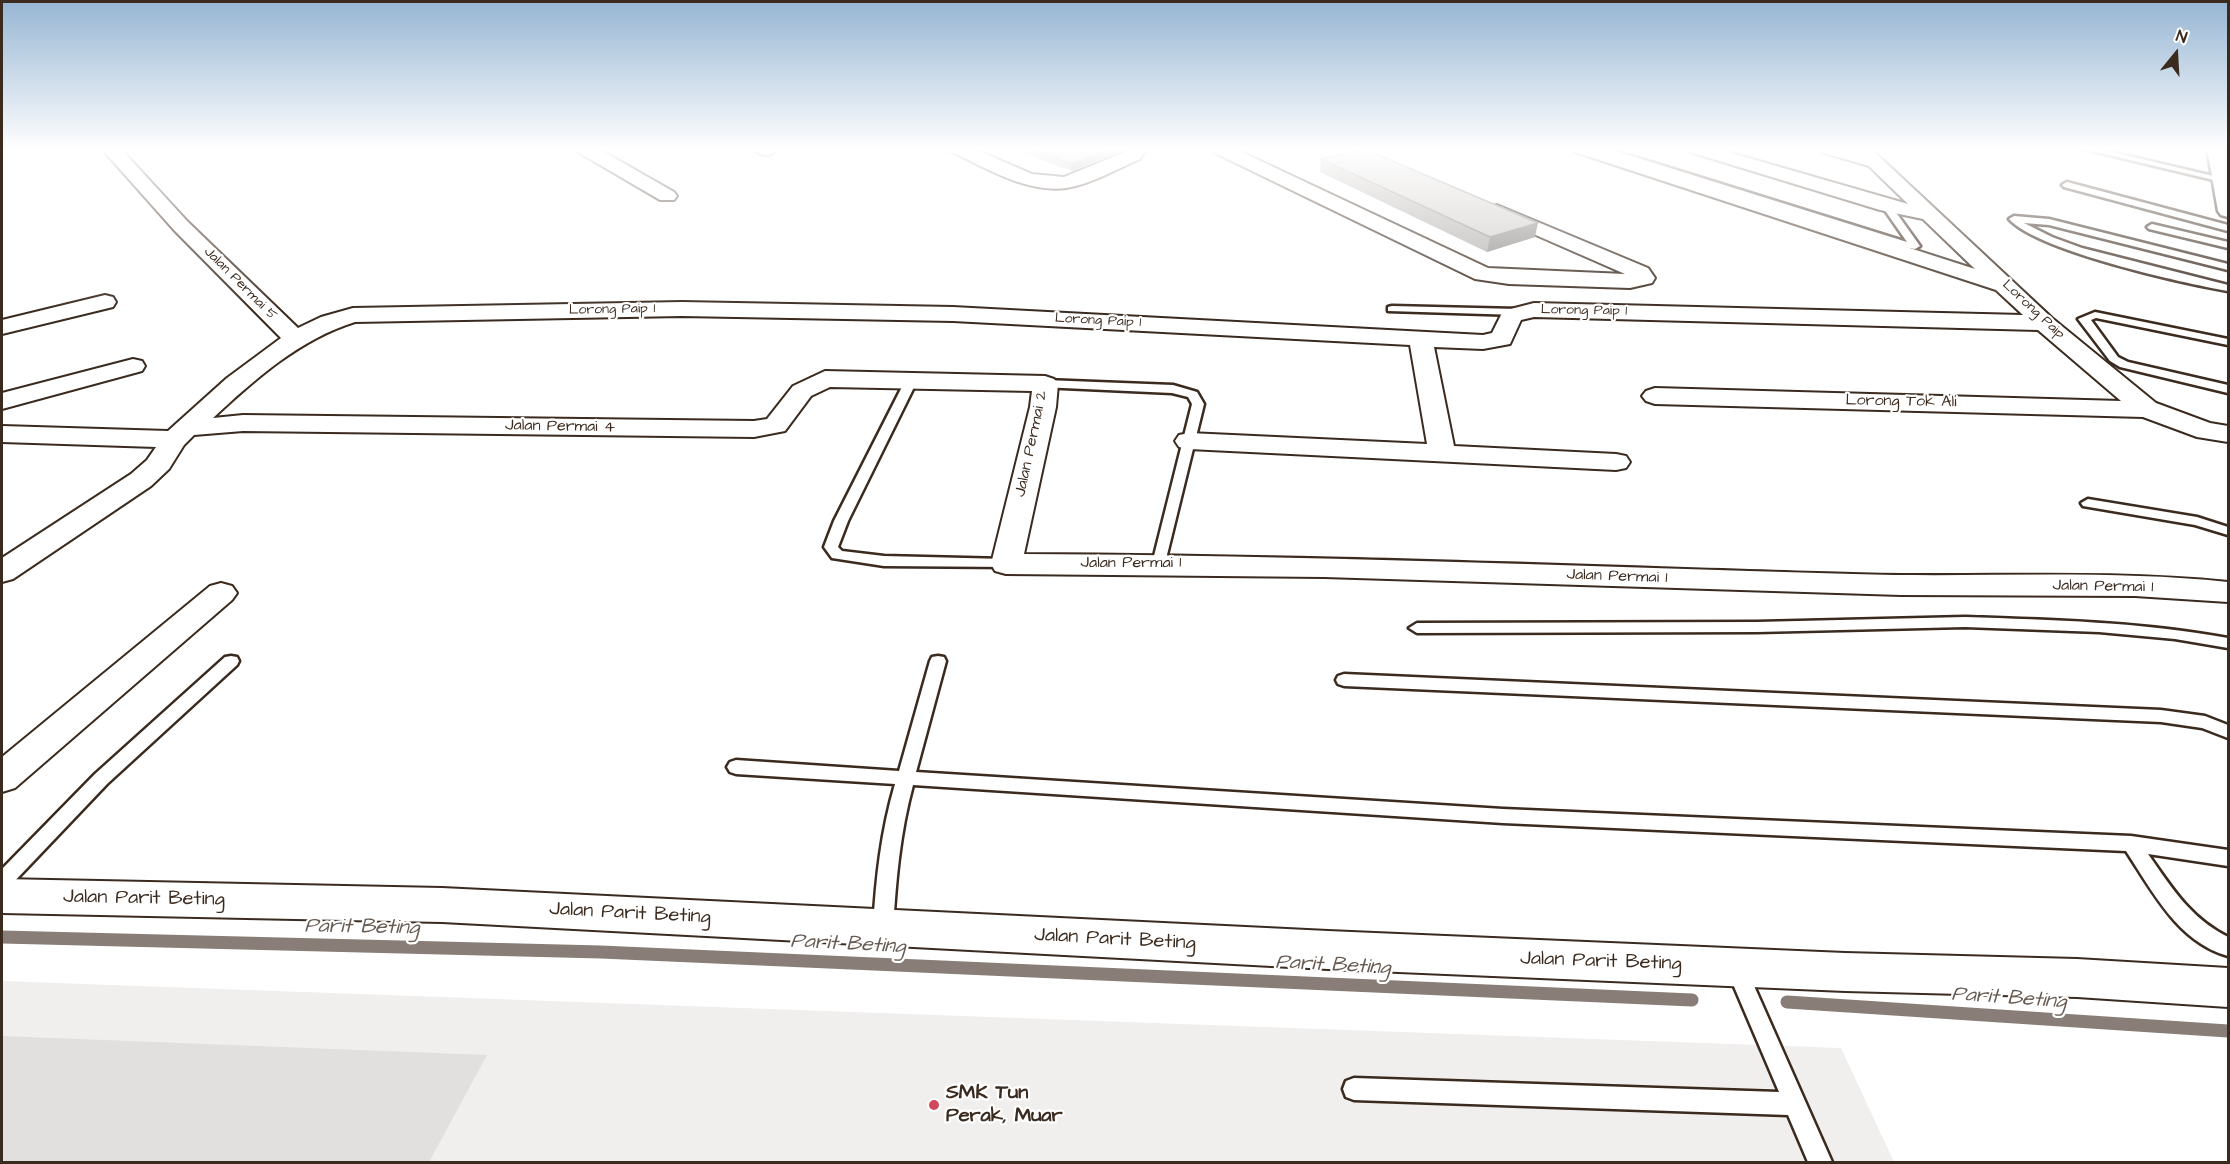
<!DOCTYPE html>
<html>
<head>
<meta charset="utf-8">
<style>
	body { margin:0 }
	#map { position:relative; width:2230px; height:1164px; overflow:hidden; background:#fff; font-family:"Architects Daughter",sans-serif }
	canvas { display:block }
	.frame { position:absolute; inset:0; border:3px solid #3b2a1e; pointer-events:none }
	.north { position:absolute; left:2146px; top:24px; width:60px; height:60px; -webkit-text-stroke:4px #fff; paint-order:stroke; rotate:18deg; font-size:16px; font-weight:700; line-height:24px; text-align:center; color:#3b2a1e }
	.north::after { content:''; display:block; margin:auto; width:21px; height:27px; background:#3b2a1e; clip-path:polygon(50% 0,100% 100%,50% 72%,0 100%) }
</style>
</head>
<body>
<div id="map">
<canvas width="2230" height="1164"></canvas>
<div class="frame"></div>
<div class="north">N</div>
</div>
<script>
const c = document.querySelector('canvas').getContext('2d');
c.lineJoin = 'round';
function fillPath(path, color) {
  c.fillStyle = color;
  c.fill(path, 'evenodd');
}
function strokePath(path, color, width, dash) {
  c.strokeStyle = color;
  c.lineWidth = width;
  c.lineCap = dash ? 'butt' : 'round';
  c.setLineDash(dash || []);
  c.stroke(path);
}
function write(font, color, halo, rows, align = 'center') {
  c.font = font + ' "Architects Daughter",sans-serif';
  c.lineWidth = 4.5;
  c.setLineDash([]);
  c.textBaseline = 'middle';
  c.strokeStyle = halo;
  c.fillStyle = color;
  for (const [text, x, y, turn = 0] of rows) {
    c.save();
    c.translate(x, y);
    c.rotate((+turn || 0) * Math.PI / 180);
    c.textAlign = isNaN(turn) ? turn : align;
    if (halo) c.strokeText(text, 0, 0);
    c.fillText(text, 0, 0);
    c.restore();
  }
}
fillPath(new Path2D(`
	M2,981L1841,1048L1894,1162H2Z`), '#f1efee');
fillPath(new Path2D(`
	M2,1036L487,1055L429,1162H2Z`), '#e2e0de');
strokePath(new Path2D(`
	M2,937L601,952L1692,1000
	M1787,1002L2228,1031`), '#887e77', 13);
const lane = new Path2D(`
	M1594,148H1606L1907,242L1882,206L1890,204L1920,246L1915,249L1897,246Z
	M2080,148H2095L2226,179L2222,182Z
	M2067,182L2228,225V231L2064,187L2062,185Z
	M2014,216L2049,219L2228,264V270L2049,225L2024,223L2052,237L2082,248L2228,285V291C2183,283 2038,251 2009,219Z
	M2152,224L2228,242V248L2149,229L2147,227Z
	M1392,306L1518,309L1523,312L1518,315L1388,311V307Z
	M2095,312L2228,339V345L2096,318L2091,320L2118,357L2128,362L2228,385V393L2120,367L2110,361L2078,319Z
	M912,375L918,379L848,521L838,547L842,551L884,556L1006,559L1011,561L1013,564L1011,567L884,566L832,558L824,547L834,521L906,379Z
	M1045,380L1173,385L1197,392L1204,404L1164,567H1154L1152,564L1192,404L1188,397L1172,393L1041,387V381Z
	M2088,499L2197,517L2228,527V535L2195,525L2083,506L2081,503Z
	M1965,617C2053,620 2141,622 2228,638V648L2175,639L2099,632L1965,627L1757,632L1417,633L1409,628L1417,623L1757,622Z
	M231,656L237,657L239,661L237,665L107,784L9,887L2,889V869L95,774L225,657Z
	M938,656L944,657L946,661L916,772L1503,809L2131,836L2228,850V866L2148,854C2172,888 2190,918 2228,937V956C2178,942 2153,892 2126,851L1503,823L913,785C900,833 896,879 893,928L890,934L883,937L876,934L873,928C876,878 881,832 895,784L736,774L730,772L727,767L730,762L736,760L899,771L930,661L932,657Z
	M1344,674L2161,710L2205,716L2228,725V738L2202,728L2161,722L1344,686L1338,684L1336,680L1338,676Z
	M1737,961L1744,964L1747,970L1832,1162H1808L1788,1115L1354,1100L1346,1097L1343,1089L1346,1081L1354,1078L1779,1092L1727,970L1730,964Z`);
const street = new Path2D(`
	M101,148H120L188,222L298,328L321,317L353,308L682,302L953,307L1483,335L1492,333L1503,311L1534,303L2023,315L1996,290L1575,152L1572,148H1598L1975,269L1923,219L1880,210L1690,152L1687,148H1714L1908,204L1869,166L1821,152L1818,148L1852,150L1851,148H1870L2052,318L2156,403L2210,423L2228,426V442L2197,437L2143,417L1655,404L1646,401L1642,396L1646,391L1655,388L2121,401L2038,330L1534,317L1521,320L1510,344L1483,349L1434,347L1454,446L1616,454L1626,456L1630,462L1626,468L1616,470L1189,449L1179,447L1175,441L1179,435L1189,433L1427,444L1410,345L953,321L682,316L355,322C300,339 255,379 213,418L243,415L754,421L767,419L793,386L825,371L1045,376L1054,379L1058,384L1056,407L1024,554C1300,555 1577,566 1853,574C1978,578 2104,569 2228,582V602L2135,596L1901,595L1324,577L1006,574L995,571L991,564L1030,407L1032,391L830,387L811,396L785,431L754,437L243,431L194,435L184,445L169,469L151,486L13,579L2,582V558L131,474L147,460L156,447L2,442V426L168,431L227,378L281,338L174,230Z
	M575,148H597L674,192L677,196L674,200H660L578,152Z
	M753,148H773L775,150L772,154C765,156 758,155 753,148Z
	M949,148H972L1032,174L1064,177L1125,152L1122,148H1144L1146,150L1140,159C1119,168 1089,185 1066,188C1026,193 986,168 952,152Z
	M1210,148H1233L1488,268L1625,274L1490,215L1487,211L1490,207L1497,205L1648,268L1655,278L1652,283L1630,288L1509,284L1475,279L1213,152Z
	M105,295L113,297L116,302L113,307L2,334V320Z
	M133,359L142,361L145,366L142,371L2,409V393Z
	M221,583L232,586L237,593L232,600L15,788L2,792V757L210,586Z
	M2,879L442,888L1328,931L1845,953L2077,959L2228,968V1007L2077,997L1845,991L1328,969L442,922L2,913Z`);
const primary = new Path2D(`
	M2207,148H2225L2228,163V217L2221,215L2218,211Z`);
strokePath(lane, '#3b2a1e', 5);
strokePath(street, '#3b2a1e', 4);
strokePath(primary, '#3b2a1e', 5);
fillPath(lane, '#fff');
fillPath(street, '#fff');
fillPath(primary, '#fff');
fillPath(new Path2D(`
	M1009,148H1121V151L1072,171Z
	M1376,154L1535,237L1487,252L1320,172L1321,159Z`), '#b2aeab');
fillPath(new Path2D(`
	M1113,148H1121V151L1072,171L1071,164Z
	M1538,223L1535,237L1487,252L1490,237Z`), '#918d8b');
const building = new Path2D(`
	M1026,148H1113L1071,164Z
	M1368,148H1370L1376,154L1538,223L1490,237L1321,159Z`);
fillPath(building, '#cfcac7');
strokePath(building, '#918d8b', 1.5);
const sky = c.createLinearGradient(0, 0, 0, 311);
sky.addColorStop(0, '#96b5d3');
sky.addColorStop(0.48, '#fff');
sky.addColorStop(1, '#ffffff00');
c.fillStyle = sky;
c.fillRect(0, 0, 2230, 311);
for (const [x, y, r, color] of [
	[934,1105,6,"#d1495b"]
]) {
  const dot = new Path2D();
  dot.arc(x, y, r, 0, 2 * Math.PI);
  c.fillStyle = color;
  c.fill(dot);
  strokePath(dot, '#fff', 2);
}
write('14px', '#3b2a1e', '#fff', [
	["Jalan Permai 5",240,284,45],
	["Lorong Paip 1",612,310,-1],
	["Lorong Paip",2033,310,43],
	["Lorong Paip 1",1584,311,1],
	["Lorong Paip 1",1098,321,3]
]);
write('16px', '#3b2a1e', '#fff', [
	["Lorong Tok Ali",1901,402,1],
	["Jalan Permai 4",560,427,1],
	["Jalan Permai 2",1032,444,-78],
	["Jalan Permai 1",1131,564],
	["Jalan Permai 1",1617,577,2],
	["Jalan Permai 1",2103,587,1]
]);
write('20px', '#3b2a1e', '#fff', [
	["Jalan Parit Beting",144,899,1],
	["Jalan Parit Beting",630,914,3],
	["Jalan Parit Beting",1115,940,3],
	["Jalan Parit Beting",1601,962,2]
]);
write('bold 20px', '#3b2a1e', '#fff', [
	["SMK Tun",946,1094],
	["Perak, Muar",946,1117]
], 'left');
write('italic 21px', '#685b52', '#fff', [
	["Parit Beting",362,928,1],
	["Parit Beting",848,945,3],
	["Parit Beting",1333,966,3],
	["Parit Beting",2009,999,4]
]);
</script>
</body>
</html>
